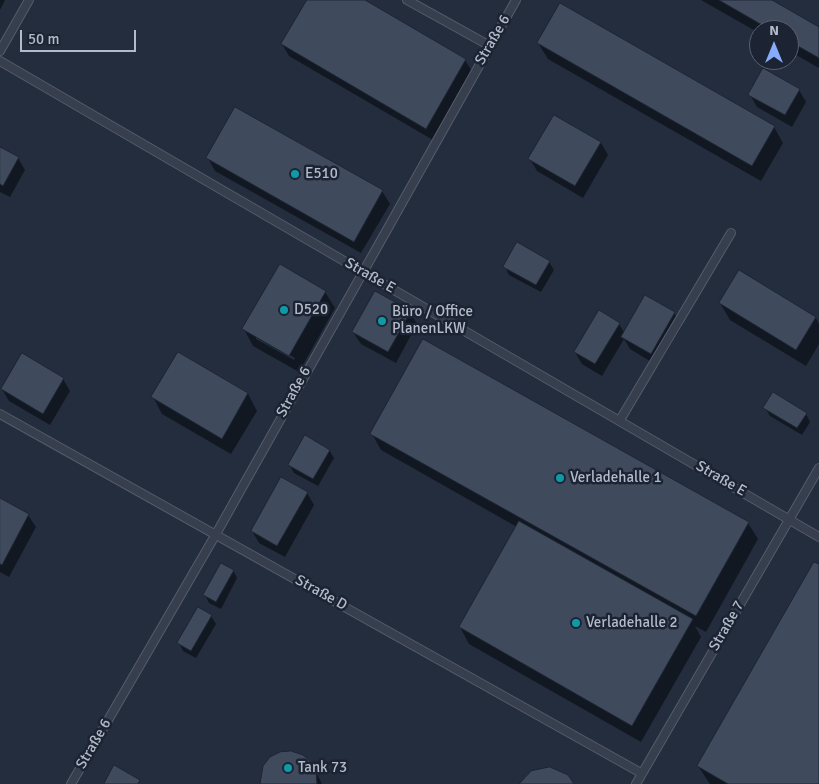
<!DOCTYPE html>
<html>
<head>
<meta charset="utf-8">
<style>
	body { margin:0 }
	#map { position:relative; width:819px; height:784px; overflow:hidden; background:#232d3e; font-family:Signika,sans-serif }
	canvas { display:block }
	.north { position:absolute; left:749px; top:20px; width:50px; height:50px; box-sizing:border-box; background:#1c2433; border:1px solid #58606f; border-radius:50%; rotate:0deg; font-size:14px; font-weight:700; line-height:20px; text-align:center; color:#b3bac9 }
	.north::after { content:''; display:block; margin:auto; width:18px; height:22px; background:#87acfa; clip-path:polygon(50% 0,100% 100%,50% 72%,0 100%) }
	.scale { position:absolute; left:20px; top:30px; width:116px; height:22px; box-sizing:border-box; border:2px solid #b3bac9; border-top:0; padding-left:6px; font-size:15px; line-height:18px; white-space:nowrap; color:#b3bac9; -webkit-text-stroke:4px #1c2433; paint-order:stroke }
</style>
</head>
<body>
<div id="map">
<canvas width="819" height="784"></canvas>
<div class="north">N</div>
<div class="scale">50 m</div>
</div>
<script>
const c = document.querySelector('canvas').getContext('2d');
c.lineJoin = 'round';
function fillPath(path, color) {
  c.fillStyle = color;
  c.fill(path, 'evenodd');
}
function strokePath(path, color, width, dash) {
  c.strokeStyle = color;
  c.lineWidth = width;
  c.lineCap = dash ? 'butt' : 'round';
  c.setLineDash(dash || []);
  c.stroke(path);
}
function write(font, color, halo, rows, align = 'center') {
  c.font = font + ' Signika,sans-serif';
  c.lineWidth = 5;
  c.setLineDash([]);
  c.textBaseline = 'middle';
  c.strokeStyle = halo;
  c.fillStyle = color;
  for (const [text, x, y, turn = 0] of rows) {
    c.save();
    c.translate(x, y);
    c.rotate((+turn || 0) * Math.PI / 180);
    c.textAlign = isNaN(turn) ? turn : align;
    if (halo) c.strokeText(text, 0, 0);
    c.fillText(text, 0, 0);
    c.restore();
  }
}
fillPath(new Path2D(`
	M0,0H5L0,10Z
	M308,0H363L465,60L473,73L433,140L289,56L282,44Z
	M701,0H769L819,29V68L789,51V30H759V33Z
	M538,43L774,127L783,143L761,181L548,59Z
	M799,90L806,102L792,127L757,107L750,95Z
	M236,109L382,191L390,204L361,253L215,171L208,158Z
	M555,116L601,143L608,155L583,198L537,171L530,159Z
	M0,149L18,158L25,170L10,197L0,192Z
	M549,262L554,270L541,292L509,275L505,267Z
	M740,272L816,318L819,324V344L806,366L730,320L720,303Z
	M325,292L335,308L299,372L253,346L244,329ZM256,336L295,358L294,360L256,339Z
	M646,297L674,313L682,326L658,366L630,349L624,339L602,376L582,364L575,352L619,324L625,334Z
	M410,312L417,324L396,363L361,344L353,332Z
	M179,354L248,394L257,411L231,454L162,414L153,397Z
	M63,379L70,391L50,425L9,401L2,389Z
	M765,408L806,414L810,422L802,435L770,416Z
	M372,434L748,523L758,539L706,632L695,626L701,637L641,742L469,644L460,627L517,527L381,450Z
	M329,450L334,458L318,486L294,473L289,464Z
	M307,493L314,505L285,557L259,543L252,531Z
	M0,500L28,515L36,527L9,577L0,572Z
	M819,566V784H710L698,766Z
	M233,570L237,578L221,609L209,603L205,595Z
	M211,616L216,624L196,658L183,651L179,643Z
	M264,767L315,770L322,784H261Z`), '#0007');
const building = new Path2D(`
	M307,0H365L466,59L426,129L281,44Z
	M719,0H772L819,27V58L789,41V30H771Z
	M560,3L775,126L752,166L537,43Z
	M763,68L800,89L785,115L748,95Z
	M235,107L383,190L354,242L206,158Z
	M554,115L601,142L575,186L528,159Z
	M0,147L19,157L3,186L0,184Z
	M517,242L550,261L536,285L503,267Z
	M280,264L326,291L289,356L242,329Z
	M739,270L816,317L796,350L719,303Z
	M375,291L411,311L388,352L352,332Z
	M645,295L675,312L651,354L621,337Z
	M599,310L620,323L595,364L574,352Z
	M423,339L749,522L696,616L370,434Z
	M178,352L248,393L222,439L151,397Z
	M22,353L64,378L43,414L1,389Z
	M773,392L807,413L797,428L763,408Z
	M305,435L330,450L313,479L288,465Z
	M281,477L308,492L277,546L251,531Z
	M0,498L29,514L2,565L0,564Z
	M519,521L693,619L632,726L459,627Z
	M814,562L819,564V784H728L697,766Z
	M221,563L234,570L216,602L203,595Z
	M198,607L212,615L191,651L177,643Z
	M291,751L303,755L310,761L316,770L317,784H260L263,766L270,757L280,752Z
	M114,765L140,780L138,784H104Z
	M550,767L568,775L574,784H519L531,771Z`);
fillPath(building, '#3f4b5d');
strokePath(building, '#1e2635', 1);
const lane = new Path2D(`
	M407,0L490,46
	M0,51L29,0
	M0,61L819,537
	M0,414L641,773
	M620,420L731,233
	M71,784L216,534L516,0
	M636,784L819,468`);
strokePath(lane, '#555d6c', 10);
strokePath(lane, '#373f4e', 8);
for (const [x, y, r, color] of [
	[295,174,5,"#0f9aa8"],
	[284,310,5,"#0f9aa8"],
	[382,321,5,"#0f9aa8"],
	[560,478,5,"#0f9aa8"],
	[576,623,5,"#0f9aa8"],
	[288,768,5,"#0f9aa8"]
]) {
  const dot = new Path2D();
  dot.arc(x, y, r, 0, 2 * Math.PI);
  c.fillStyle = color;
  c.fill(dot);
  strokePath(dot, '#1c2433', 2);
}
write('15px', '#b3bac9', '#1c2433', [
	["Straße 6",493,40,-60],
	["Straße E",370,276,30],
	["Straße 6",294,392,-61],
	["Straße E",721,479,30],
	["Straße D",321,593,29],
	["Straße 7",727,626,-60],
	["Straße 6",94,744,-60]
]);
write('15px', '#b3bac9', '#1c2433', [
	["E510",305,174],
	["D520",294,310],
	["Büro / Office",392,312],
	["PlanenLKW",392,329],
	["Verladehalle 1",570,478],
	["Verladehalle 2",586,623],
	["Tank 73",298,768]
], 'left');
</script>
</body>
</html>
